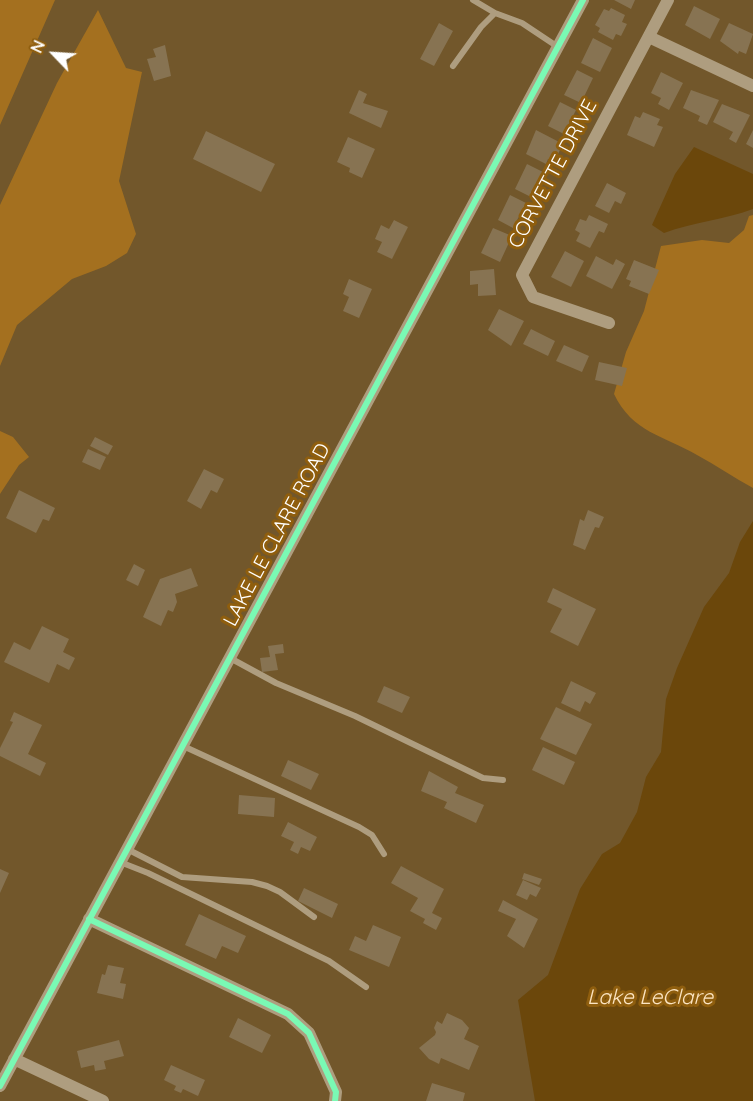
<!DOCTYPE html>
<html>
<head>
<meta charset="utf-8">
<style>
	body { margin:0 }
	#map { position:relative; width:753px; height:1101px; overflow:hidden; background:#72572b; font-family:Quicksand,sans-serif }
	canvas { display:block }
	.north { position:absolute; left:24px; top:24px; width:60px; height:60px; -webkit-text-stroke:4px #8f5e0e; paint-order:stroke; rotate:295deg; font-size:16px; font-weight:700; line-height:24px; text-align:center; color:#fff }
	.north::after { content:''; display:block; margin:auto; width:21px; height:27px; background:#fff; clip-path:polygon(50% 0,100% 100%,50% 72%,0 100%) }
</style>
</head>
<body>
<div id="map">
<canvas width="753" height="1101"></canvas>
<div class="north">N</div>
</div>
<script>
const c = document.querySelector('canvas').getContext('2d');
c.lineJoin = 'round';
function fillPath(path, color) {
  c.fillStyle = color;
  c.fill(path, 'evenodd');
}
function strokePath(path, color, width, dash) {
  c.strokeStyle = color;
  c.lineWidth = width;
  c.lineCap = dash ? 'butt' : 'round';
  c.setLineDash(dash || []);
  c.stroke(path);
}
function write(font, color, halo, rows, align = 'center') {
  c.font = font + ' Quicksand,sans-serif';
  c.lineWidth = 6;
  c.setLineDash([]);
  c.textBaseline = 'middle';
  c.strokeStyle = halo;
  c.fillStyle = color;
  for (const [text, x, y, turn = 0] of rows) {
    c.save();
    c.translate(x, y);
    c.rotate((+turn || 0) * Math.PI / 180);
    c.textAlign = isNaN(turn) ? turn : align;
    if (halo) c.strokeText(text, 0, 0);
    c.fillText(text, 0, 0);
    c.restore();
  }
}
fillPath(new Path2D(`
	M0,0H55L0,125Z
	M98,10L126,68L142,72L119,181L136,234L127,253L106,266L72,279L17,325L0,366V205L57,83Z
	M753,215V488C734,478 716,465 697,455C664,436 632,432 614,394L626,352L644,311L661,246L702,240L729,243L744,230L749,216Z
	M0,431L13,437L29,457L19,465L0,494Z`), '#a4701f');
fillPath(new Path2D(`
	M694,147L753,174V209C724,220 693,222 664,233L652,225L675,174Z
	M753,521V1101H535L518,1000L548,975L580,889L602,854L620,843L637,812L646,777L661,752L666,699L677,668L704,607L729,573L740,542Z`), '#6b470b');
fillPath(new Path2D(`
	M614,0H635L631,9Z
	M694,6L720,19L710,39L685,25Z
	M611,8L625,15L622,22L627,24L621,36L616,34L613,40L598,32L600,28L595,25L604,9L609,11Z
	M439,23L453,31L434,66L420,59Z
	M729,23L753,34L746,54L739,51L738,54L720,41Z
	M593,38L612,48L600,72L581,63Z
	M165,45L171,76L154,81L147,59L156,57L153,49Z
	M577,70L593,78L581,103L564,95Z
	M661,72L683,83L669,110L658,104L661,98L651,93Z
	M359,90L367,94L363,103L388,111L381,128L349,113Z
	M691,90L719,100L707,125L698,121L700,116L683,108Z
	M560,102L576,110L564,134L548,126Z
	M722,104L750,115L736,143L729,139L733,132L713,122Z
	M643,112L660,119L657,125L663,127L654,147L627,135L635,116L640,118Z
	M536,130L563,144L554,162L548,159L546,164L526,154Z
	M753,130V148L746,144Z
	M206,131L275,164L261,192L193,159Z
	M348,137L375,149L362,178L349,172L350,168L337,162Z
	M527,164L543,172L531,197L515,189Z
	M607,183L626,193L621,204L615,201L609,213L595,206Z
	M510,195L526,203L513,228L498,220Z
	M589,215L608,224L604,233L599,231L590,248L576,241L580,233L575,230L580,219L586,221Z
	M394,220L408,227L392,259L377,252L382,242L375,239L381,225L389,229Z
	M493,228L512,236L500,262L481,253Z
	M565,251L584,261L571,287L551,277Z
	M596,256L613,265L616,259L625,264L612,289L586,276Z
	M634,260L659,270L649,294L629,286L631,281L626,279Z
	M494,269L496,295L478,296V284L470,285V271Z
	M349,279L372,289L359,318L343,311L349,297L343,294Z
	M499,309L524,321L511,346L488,330Z
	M531,329L555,341L548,356L523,344Z
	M564,345L589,356L582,372L556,361Z
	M599,362L627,368L622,386L595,380Z
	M95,437L113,446L108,455L90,446Z
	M88,449L106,457L100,470L82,462Z
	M204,469L224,479L217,493L211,490L201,509L187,501Z
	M19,490L55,508L49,521L43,519L36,533L6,518Z
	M588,510L604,517L599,528L595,527L585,550L573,545L580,519L584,521Z
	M134,564L145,570L138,586L126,580Z
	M191,568L198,586L175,594L177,602L173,612L168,610L161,626L143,617L160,579Z
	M553,588L596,609L578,646L550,632L562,609L547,602Z
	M42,626L69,639L63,652L75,658L69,670L57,664L49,683L4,662L14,642L30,650Z
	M283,644L284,653L275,654L278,670L262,672L260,658L270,657L268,646Z
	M571,681L596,693L590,704L585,701L580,712L561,703Z
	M384,686L410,697L402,713L377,702Z
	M556,707L592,724L576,755L540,739Z
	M14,712L42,725L28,754L46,763L40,776L0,756V748L13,722L10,721Z
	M543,747L575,762L564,785L532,770Z
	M288,760L319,774L311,790L281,776Z
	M429,771L458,787L455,793L484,805L476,823L444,808L447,802L421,791Z
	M239,795L275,798L274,817L238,814Z
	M288,822L317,837L310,851L301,847L298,854L290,850L294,842L281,836Z
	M401,866L444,889L432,913L442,918L436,930L423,923L425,919L410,911L418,898L391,883Z
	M0,869L9,873L0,893Z
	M524,873L542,879L539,885L522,879Z
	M523,880L541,888L536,897L530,894L527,900L516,895Z
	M304,888L338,904L332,918L298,901Z
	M503,900L538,919L524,948L507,936L516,919L498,911Z
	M199,914L246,936L238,953L222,946L216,959L185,945Z
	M373,925L401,937L389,967L349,950L355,936L366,941Z
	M108,965L124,968L120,983L126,984L123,999L97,993L102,974L105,975Z
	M447,1013L462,1020L469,1028L464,1039L479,1046L469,1070L441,1058L439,1064L429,1059L419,1048L435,1035L436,1032L434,1028L437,1021L442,1024Z
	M238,1018L271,1035L262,1053L229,1037Z
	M119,1040L124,1056L104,1061L106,1069L95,1071L94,1065L81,1068L77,1051Z
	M171,1065L205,1080L198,1096L183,1089L181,1093L174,1090L176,1086L164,1080Z
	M432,1083L465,1093L463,1101H426Z`), '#877352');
strokePath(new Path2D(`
	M473,0L495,13
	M453,66L481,27L495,13L522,23L558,47
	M230,658L276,683L355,716L483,778L503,780
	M183,746L359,827L372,835L384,854
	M127,849L182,877L252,882L267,886L280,892L314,917
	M120,862L148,873L329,961L366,987`), '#ae9d7f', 6);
strokePath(new Path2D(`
	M649,37L753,86
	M609,323L533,297L522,275L668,0
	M89,919L288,1014L309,1033L336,1092L335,1101
	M14,1059L103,1101
	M0,1086L583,0`), '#ae9d7f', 12);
strokePath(new Path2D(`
	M89,919L288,1014L309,1033L336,1092L335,1101
	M0,1086L583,0`), '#7af9b4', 6);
write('20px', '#fff', '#8f5e0e', [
	["CORVETTE DRIVE",553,174,-62],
	["LAKE LE CLARE ROAD",277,535,-62]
]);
write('italic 21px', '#fce5c3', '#8f5e0e', [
	["Lake LeClare",650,998]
]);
</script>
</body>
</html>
